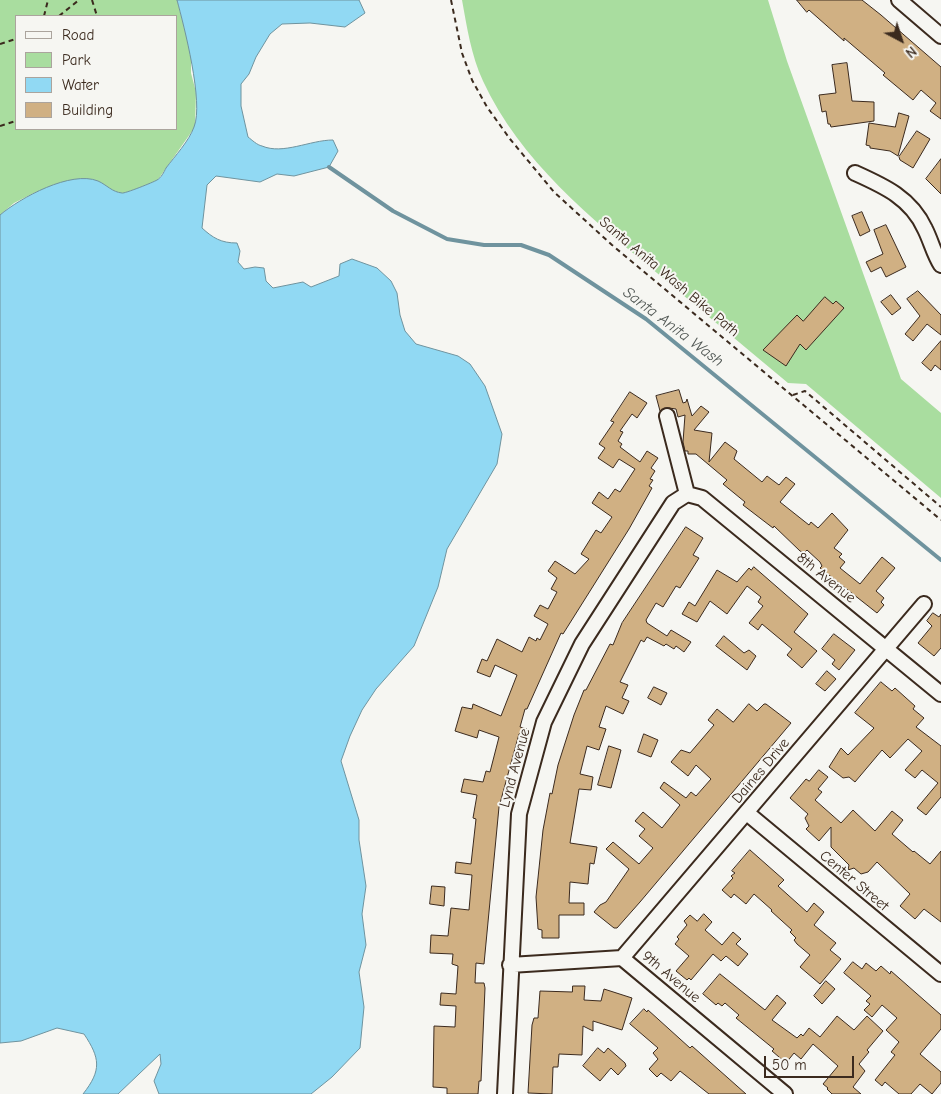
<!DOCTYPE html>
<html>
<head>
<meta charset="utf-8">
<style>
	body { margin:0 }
	#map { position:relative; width:941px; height:1094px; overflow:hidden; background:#f6f6f2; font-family:"Comic Neue",sans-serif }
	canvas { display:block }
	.legend { position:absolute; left:15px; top:15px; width:162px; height:115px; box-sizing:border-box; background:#f6f6f2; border:1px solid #aba49d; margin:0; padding:6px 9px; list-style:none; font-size:15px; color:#3b2a1e }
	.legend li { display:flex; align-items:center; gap:10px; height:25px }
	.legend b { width:25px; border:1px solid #aba49d }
	.north { position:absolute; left:876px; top:15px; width:50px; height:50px; -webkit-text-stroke:4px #f6f6f2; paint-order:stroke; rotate:140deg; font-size:14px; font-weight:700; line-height:20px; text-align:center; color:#3b2a1e }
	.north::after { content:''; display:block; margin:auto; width:18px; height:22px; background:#3b2a1e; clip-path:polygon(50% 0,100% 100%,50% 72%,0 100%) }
	.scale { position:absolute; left:764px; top:1056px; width:90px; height:22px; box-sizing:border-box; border:2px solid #3b2a1e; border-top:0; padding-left:6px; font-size:15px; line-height:18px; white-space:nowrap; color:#3b2a1e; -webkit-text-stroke:4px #f6f6f2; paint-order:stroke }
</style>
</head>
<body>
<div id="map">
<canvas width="941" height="1094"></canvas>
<ul class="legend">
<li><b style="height:6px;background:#f6f6f2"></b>Road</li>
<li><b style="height:14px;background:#a9dd9f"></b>Park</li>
<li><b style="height:14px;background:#91d9f3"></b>Water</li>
<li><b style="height:14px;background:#d0b083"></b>Building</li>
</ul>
<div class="north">N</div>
<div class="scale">50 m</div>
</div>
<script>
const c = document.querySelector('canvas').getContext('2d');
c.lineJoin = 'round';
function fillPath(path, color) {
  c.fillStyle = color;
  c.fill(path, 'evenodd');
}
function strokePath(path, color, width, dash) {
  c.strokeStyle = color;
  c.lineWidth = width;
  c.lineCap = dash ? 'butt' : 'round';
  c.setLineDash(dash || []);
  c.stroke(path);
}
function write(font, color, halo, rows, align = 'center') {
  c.font = font + ' "Comic Neue",sans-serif';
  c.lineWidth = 4;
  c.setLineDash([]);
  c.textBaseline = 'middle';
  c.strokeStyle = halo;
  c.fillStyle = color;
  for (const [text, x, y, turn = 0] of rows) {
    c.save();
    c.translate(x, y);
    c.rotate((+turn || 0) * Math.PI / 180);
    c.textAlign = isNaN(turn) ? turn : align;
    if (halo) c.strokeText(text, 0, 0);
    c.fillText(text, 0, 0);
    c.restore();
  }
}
fillPath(new Path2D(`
	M0,0H177L191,53V73L196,92L195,127L157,181L123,194L111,190L97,181L65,182L36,192L14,203L0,215ZM16,16H176V129H16Z
	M462,0H768L787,61L901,379L941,413V498L806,384L788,383C744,346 700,310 657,273C591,218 520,161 483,81C471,55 467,27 462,0Z`), '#a9dd9f');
const water = new Path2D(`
	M177,0H359L365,13L345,27L310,23L282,24L270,34L256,57L249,74L241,84V106L248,137C252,140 257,145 262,146C283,155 310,140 333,140L338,151L329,167L294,176L277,174L260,182L216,176L207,185L202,228C213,238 221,243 237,243L240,251L238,262L244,269L255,267L264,268L266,281L273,288L303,282L311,287L339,276L340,264L352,259L377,268L391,281L397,293L400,315L405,331L416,344L458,356L470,364L485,386L502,434L497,464L447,549L438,587L414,646L376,689L362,710L350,736L341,761L359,820V840L366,886L362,914L366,945L359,972L364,1007L360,1048L332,1077L311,1094H159L154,1081L161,1064L160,1054L118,1094H83C102,1070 100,1058 84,1034L57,1028L21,1041L0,1043V215C20,198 71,170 98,181C107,185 112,192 122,193C124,194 154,182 157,180C161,178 164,172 166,168C175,156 189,141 194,127C204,103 184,26 177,0Z`);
fillPath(water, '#91d9f3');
strokePath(water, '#6f939e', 1);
strokePath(new Path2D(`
	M329,167L393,211L447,239L484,245H521L549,255L646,319L941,560`), '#6f939e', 4);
const building = new Path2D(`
	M797,0H862L881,15L941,67V119L930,111L936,103L921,90L913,100L883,75L885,73L844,38V41L809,10L807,12Z
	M847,63L852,101L874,102V121L831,127L830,124H828L826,111L822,112L819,95L836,93L832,65Z
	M899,113L909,116L898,156L890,151L870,148V146L866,145L869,123L895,127Z
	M917,131L930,139L913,168L900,160L899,157Z
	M941,159V194L926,179Z
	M862,212L870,231L860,236L852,216Z
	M886,225L906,267L886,277L881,267L871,272L866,262L883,254L874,230Z
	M918,291L941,315V335L927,324L913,341L905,334L920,316L907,299Z
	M891,295L901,308L892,315L881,302Z
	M825,297L833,304L836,301L844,308L806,350L800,344L786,366L763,350L797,315L803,321Z
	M941,341V370L935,365L931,371L922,363Z
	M679,390L683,403L686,402L687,399L692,416L701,406L709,412L694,430L712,433L709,462L725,442L737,451L734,459L762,482L767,476L779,485L786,477L795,484L780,502L809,525L811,522L818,528L832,513L848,530L834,548L842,554L839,557L845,562L840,568L860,584L882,557L895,568L876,591L884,598L881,602L884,605L877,613L820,568L822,566L820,562L807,550L804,553L800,551L774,526L773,528L743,505L745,502L723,484L727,480L696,454H688V451H685L683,442L685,415L678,417L676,409L669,408L660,411L656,396Z
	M630,392L647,403L637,418L632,414L620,431L623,432L618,441L622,444L620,447L640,462L647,451L658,458L651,468L655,471L650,479L653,480L649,486L652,488L629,529L563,634L561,633L527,709H525L520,727L527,729L519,734L499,807L484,964L476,963L475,983H484L485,988L481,1081H479L478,1094H447V1088L433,1087L434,1026L455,1027L456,1006L440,1005L441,993L456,994L458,966L452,964L453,954L430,953L431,935L448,936L451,908L469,910L472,875L455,873L456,862L471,864L476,819L473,818L477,795L461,792L464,779L483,782L486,771L490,772L499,737L479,730L477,738L455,731L462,707L472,709L473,704L501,716L517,675L495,665L490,677L477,672L482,659L487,661L497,639L522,652L529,637L536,641L537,638L540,640L548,624L534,616L540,605L548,609L557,592L551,589L557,578L548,571L555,561L575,574L589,559L581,554L596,530L601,533L612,517L592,503L599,492L608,499L615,489L620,492L635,469L619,459L613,468L598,458L605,448L599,444L614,422L611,421Z
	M686,527L703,538L693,555L699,558L680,588L676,586L663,607L656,603L646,620L647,623L667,636L671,630L691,642L684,652L676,646L674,649L666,644L664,646L647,637L644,642L641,640L620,682L628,685L622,698L629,701L623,714L606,706L599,727L606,729L599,750L587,746L580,774L593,777L591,790L579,789L570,843L597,847L594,864L590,863L588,884L570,882L569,903H584V915H559V938H542V930L538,929L536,897L543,830L550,793L552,794L558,765L574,715L584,690H586L610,644L613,645L622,623Z
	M754,567L808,614L794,632L817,651L802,668L787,655L792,649L762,624L758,630L749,623L763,606L758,602L761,597L747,586L727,614L710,601L697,622L682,614L689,602L695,606L717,570L737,582L749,568L751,570Z
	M933,613L939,617L941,614V648L934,656L918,643L932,626L927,621Z
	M834,634L855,650L839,670L832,664L835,660L822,649Z
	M724,636L744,653L749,650L756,656L747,670L716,646Z
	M827,671L836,679L825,691L816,684Z
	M881,682L892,691L895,688L915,706L913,709L924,718L916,727L941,746V797L926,815L917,808L938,783L922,770L915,778L905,770L922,751L908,739L890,758L882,750L855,782L849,777L843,778L829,767L841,748L848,755L874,728L855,713Z
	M654,687L667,693L661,705L648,698Z
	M749,704L757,711L764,704H766L791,723L640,902L617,928H614L594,912L600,905L606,902L629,869L606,849L613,842L639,864L653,848L639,836L645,829L635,821L643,812L662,828L680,805L660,788L664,782L686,798L691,792L696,796L711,779L696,765L688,776L671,762L681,750L690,753L714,725L708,720L717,709L733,722Z
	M644,734L658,740L651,757L638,752Z
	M609,746L621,750L611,788L598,785Z
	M819,770L828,777L818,789L822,792L815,800L841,823L853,810L875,831L892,811L903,820L892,834L913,852L914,851L930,864L941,851V922L924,909L915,919L900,906L910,894L877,862L868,872L861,874L854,868L848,870L849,865L831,847V827L819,841L806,829L809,826L805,818L808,814L790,798L806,779L809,781Z
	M750,850L784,880L778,886L807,912L814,903L824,912L814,925L836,943L830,950L841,959L820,984L800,967L810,955L797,944L794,940L796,938L790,932L792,930L771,911L772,910L754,894L746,904L734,894L731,898L722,890L733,878L731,876L735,873L732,871Z
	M432,886L445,887L444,906L430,904Z
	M704,914L712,922L705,930L722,945L733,932L741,939L736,944L748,954L738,966L726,956L721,961L713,954L691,980L689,978L687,980L676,971L689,956L675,944L679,939L677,937L687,925L684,921L690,915L697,921Z
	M853,962L862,969L866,963L876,971L881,966L890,974L891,971L941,1015V1029L920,1054L941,1072V1083L932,1094L920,1084L911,1094H899L885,1082L882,1086L875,1080L895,1055L891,1052L899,1042L886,1030L897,1018L882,1005L872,1017L864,1010L870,1004L866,1001L871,996L844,973Z
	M720,974L765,1010L777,995L786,1003L772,1020L797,1038L801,1034L803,1036L809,1028L820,1037L837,1016L854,1030L867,1016L883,1031L867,1050L869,1052L859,1064L865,1071L853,1087L861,1094H832L827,1089L828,1088L823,1084L838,1066L813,1044L801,1059L794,1053L786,1063L772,1051L774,1049L736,1018L739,1015L725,1003L722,1006L718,1003L716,1005L703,994Z
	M826,981L835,989L822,1004L814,996Z
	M573,986H585L584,1000L601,1001L604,989L632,998L622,1030L593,1021V1031L583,1026L582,1055L559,1054L558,1067H553L552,1094L528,1093L532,1025L534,1018H538L540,991L572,992Z
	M644,1009L647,1012L648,1010L690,1048L692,1046L746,1094H709L680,1071L671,1081L661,1073L657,1077L649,1069L658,1059L653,1053L658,1048L630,1024Z
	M598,1048L604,1053L608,1048L625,1063L626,1066L618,1075L611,1068L600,1081L583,1066Z`);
fillPath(building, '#d0b083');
strokePath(building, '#3b2a1e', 1);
const minor = new Path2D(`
	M899,0L941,36
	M855,173C884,186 911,198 925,229C931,241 934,254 941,265
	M667,416L687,494
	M687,494L702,498L941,694
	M747,813L941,974
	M622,958L924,604
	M510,965L622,958L785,1094
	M505,1094L519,814L544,722L582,644L673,503L687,494`);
strokePath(minor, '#3b2a1e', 18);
strokePath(new Path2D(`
	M92,0L97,16
	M451,0L462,53L472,80L487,107L510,139L554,192L612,245L941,520
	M44,16L48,0
	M59,16L79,0
	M0,44L16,39
	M0,126L16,121
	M793,395L805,391L941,507`), '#3b2a1e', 2, [5, 4]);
strokePath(minor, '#f6f6f2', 14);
write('15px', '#3b2a1e', '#f6f6f2', [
	["Santa Anita Wash Bike Path",669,277,40],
	["8th Avenue",826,578,39],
	["Lynd Avenue",515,768,-75],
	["Daines Drive",761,771,-50],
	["Center Street",854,881,40],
	["9th Avenue",671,977,40]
]);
write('italic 16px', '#505653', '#f6f6f2', [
	["Santa Anita Wash",673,327,37]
]);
</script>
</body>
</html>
